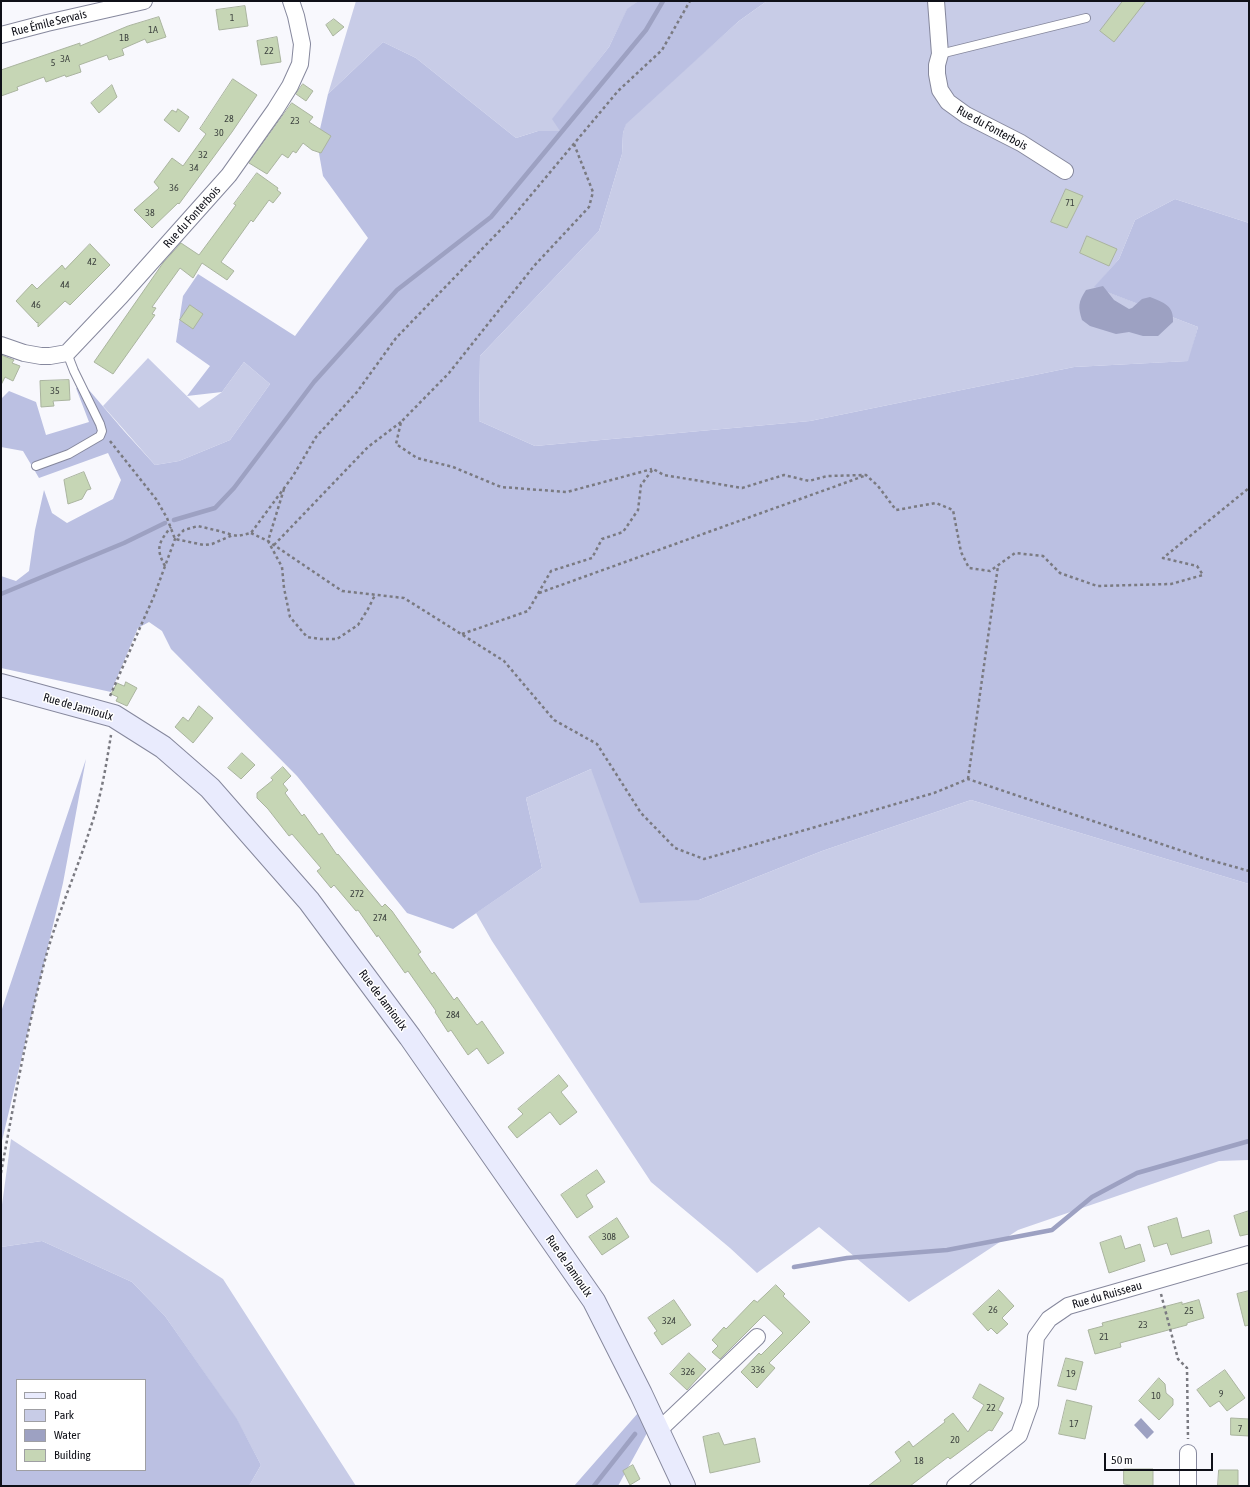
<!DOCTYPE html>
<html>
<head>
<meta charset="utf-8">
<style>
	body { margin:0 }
	#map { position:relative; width:1250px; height:1487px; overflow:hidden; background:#f8f8fd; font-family:"Asap Condensed",sans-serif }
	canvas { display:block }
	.frame { position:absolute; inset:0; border:2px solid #0f1018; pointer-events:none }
	.legend { position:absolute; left:16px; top:1379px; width:130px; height:92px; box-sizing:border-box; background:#fff; border:1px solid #9f9fa3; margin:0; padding:5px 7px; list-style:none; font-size:12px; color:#0f1018 }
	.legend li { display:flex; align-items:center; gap:8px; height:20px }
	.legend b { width:20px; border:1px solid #9f9fa3 }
	.scale { position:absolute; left:1104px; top:1453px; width:109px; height:18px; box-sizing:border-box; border:2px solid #0f1018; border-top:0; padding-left:5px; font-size:12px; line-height:14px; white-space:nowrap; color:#0f1018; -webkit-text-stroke:3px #fff; paint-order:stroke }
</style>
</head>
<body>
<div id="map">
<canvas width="1250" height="1487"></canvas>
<div class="frame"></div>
<ul class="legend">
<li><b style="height:5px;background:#e9ebfd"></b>Road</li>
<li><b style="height:11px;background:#c8cce7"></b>Park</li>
<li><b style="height:11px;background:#9da1c2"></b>Water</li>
<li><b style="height:11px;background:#c6d6b5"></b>Building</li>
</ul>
<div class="scale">50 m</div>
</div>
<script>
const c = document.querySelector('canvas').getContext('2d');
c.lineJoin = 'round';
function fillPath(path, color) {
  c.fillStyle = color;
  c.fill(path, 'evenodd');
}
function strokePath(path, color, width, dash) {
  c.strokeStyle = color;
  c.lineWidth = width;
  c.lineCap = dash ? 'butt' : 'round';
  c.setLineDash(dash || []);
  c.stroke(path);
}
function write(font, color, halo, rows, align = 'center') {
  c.font = font + ' "Asap Condensed",sans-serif';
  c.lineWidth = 3;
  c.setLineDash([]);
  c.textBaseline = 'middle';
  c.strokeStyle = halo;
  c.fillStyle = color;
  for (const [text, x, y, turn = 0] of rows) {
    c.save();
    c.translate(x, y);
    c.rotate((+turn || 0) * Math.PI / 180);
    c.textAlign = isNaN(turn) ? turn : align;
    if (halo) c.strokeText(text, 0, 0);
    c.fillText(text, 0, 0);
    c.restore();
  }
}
fillPath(new Path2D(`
	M356,1H638L627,10L609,47L553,119L561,131H538L516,138L416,58L383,42L328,94Z
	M767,1H1249V223L1175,199L1135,220L1119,259L1095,287L1198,327L1189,361L1074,367L810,421L535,446L479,421L480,356L599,231L622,154L623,133L626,122L739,21Z
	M148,358L199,408L222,392L244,362L270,384L230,440L179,461L155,465L103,406Z
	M591,769L699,900L822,851L971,800L1249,884V1160L1219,1161L1018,1230L909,1302L819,1227L757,1273L730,1248L651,1182L492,941L476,913L542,868L526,798Z
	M11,1139L223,1279L356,1486H249L261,1465L237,1420L165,1316L132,1282L42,1241L1,1247V1212Z`), '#c8cce7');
fillPath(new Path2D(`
	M638,1H767L739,21L626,124L623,133L622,154L599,231L480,356L479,421L535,446L810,421L1074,367L1188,361L1198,327L1094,287L1119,259L1135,220L1175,199L1249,223V884L971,800L822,851L699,900L640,903L591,769L526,798L542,868L453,929L407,913L297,776L171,649L162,631L149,622L138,628L111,692L1,668V576L16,581L29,571L35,530L44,490L52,513L67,523L113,499L121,480L108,453L39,478L23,451L1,447V399L9,391L36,402L46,435L89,422L76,388L89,390L124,431L155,465L179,461L230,440L270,384L244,362L222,392L187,396L210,366L176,342L183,296L198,274L295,336L368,238L323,176L317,142L328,94L383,42L416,58L516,138L538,131H560L552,119L609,47L627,9Z
	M86,759L63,883L1,1145V1012Z
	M42,1241L132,1282L165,1316L237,1419L261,1465L249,1486H1V1247ZM17,1380H145V1470H17Z
	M638,1413L647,1433L618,1486H574Z`), '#bbc0e2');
fillPath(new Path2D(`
	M1103,286L1114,300L1129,309L1132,308L1142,299L1150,297C1164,303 1174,305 1173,322L1158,336H1143L1129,332L1116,334L1090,326L1082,320C1078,307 1078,302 1086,290Z
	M1141,1418L1154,1432L1147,1439L1134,1425Z`), '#9da1c2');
strokePath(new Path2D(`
	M174,520L215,508L234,488L314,382L397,290L491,217L646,30L663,1
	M1,594L124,543L165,523
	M794,1267L847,1258L947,1250L1052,1230L1092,1197L1137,1173L1249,1141
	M594,1486L635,1434`), '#9da1c2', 4.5);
const building = new Path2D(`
	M1123,1H1146L1114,42L1100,31Z
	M245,6L248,26L219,30L216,10Z
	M159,17L166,37L147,43L145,39L122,49L124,55L109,60L107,55L79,65L81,72L66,77L65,75L46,82L44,77L17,87L18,90L1,96V70L80,43V46L128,26Z
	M334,19L344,27L333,36L326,25Z
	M277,37L281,62L261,65L257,41Z
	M233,79L257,95L232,132L179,204L178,203L152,228L134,210L159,188L154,182L172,158L183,166L206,134L200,129Z
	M303,84L313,91L306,101L296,94Z
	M112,85L117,97L99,113L91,103Z
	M292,103L313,117L309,122L331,136L321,153L312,150L303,143L296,153L293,151L288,158L282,154L267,174L249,163Z
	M178,109L189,117L179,132L164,120L172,110L176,112Z
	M257,173L278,188L277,190L281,193L273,203L269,200L253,222L251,220L221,262L234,271L227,280L202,263L193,278L180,268L152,307L156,308L152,314L155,315L113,374L94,362L163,263L181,243L199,255L236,205L234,204Z
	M1066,189L1083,196L1067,228L1051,222Z
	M1087,236L1117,249L1109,266L1080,253Z
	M90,244L110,265L70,305L65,301L38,327V322L37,323L16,301L32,284L37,289L62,265L65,269Z
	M190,305L203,314L193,329L180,320Z
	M1,355L14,360L12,363L20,366L13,381L5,377L1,385Z
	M69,380L70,400L53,401L54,406L41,407L40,381Z
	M84,472L91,489L87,490L82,499L68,504L64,480Z
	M126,682L137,688L127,706L116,701L118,697L111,694L117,683L124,686Z
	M199,706L213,718L193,743L175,727L183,717L188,721Z
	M242,753L255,765L241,779L228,768Z
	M283,767L291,776L283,784L288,790L285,793L302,816L304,814L319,835L322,833L337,855L338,854L382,907L385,904L392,911L421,952L418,954L432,974L434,972L454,1000L457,997L477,1025L482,1021L504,1053L488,1064L477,1048L468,1055L451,1030L448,1032L435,1012L436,1011L408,971L405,973L378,935L377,937L358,910L356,911L334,885L331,888L317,871L321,868L292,834L289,836L268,809L257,798V793L273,780L271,778Z
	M559,1075L568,1086L561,1092L577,1112L560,1125L550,1112L517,1138L508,1127L523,1114L518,1109Z
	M597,1170L605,1182L586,1195L593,1207L577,1218L561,1195Z
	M1249,1211V1234L1240,1236L1234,1216Z
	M617,1218L629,1237L602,1255L589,1237Z
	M1177,1218L1182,1238L1209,1230L1212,1243L1171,1255L1167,1243L1154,1247L1148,1227Z
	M1121,1236L1125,1249L1140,1244L1145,1261L1109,1273L1100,1243Z
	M776,1285L785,1294L783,1296L810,1322L769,1363L775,1368L757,1388L741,1372L759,1353L761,1355L783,1333L764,1315L720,1359L712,1352L718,1346L712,1340L724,1327L726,1329L754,1300L757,1302Z
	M999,1290L1014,1306L1002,1318L1008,1324L997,1334L991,1328L988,1331L973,1314Z
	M1249,1291V1325L1245,1326L1237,1294Z
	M674,1300L691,1325L662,1345L654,1333L657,1331L648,1318Z
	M1199,1300L1204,1318L1187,1323V1325L1120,1343L1121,1347L1095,1354L1088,1330L1103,1326L1102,1323L1182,1302V1304Z
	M689,1353L706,1369L687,1390L670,1374Z
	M1066,1358L1083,1362L1076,1390L1058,1386Z
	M1225,1370L1245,1398L1227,1411L1219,1401L1210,1407L1197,1390Z
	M1159,1378L1165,1384L1166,1393L1173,1399V1405L1159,1420L1139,1401Z
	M980,1384L1004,1398L998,1410L1003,1413L992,1431L989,1430L950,1459L948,1457L910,1486H868L901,1461L895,1452L909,1441L913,1447L945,1422L944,1420L953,1413L968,1432L984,1405L973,1398Z
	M1067,1400L1092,1406L1085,1439L1059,1434Z
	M1231,1418L1249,1419V1436L1231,1435Z
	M719,1433L724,1445L755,1438L760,1462L710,1473L703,1437Z
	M633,1465L640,1479L630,1485L623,1471Z
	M1124,1469H1153V1486H1130V1485L1124,1484Z
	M1219,1470H1238V1486H1218Z`);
fillPath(building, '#c6d6b5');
strokePath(building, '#aab49f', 1);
const lane = new Path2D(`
	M940,54L1086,18
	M36,466L69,454L100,436L102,431L100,424L74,371L67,353`);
const street = new Path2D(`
	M936,1L940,54L937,65V74L940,90L948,102L966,115L1021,143L1065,171
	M1,35L47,23L144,1
	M1,345L24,353L41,356H50L67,353L121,296L229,175L275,110L290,86L300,64L302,44L296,16L291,1
	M658,1431L757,1337
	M1188,1453V1486
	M955,1486L1019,1435L1030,1404L1036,1337L1049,1319L1068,1306L1249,1254`);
const secondary = new Path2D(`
	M1,685L114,716L163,747L210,788L309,901L410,1037L594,1301L641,1394L684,1486`);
strokePath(lane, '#86889d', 10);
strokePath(street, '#86889d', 18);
strokePath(secondary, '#86889d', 24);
strokePath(new Path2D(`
	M574,144L593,192L589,207L534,266L449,373L401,422L396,444L417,458L453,467L501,487L567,492L652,469
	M110,441L156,499L167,518L175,539L204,545L212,544L233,535L238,536L251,533L293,476L316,437L357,392L396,338L511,219L618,91L662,50L690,1
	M284,489L268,541L282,567L284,588L290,617L307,637L320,639H337L358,625L368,609L375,595
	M251,533L268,541L342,591L404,598L504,661L554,720L597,744L641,813L675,848L704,859L934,793L968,779L1203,858L1249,871
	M274,545L368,447L401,422
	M165,566C155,548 159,542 171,527
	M539,593L864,476
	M462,634L528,611L551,571L592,558L602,539L623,532L638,510L641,485L653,469L664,475L742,488L784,475L809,481L827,476L866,475L878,486L896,510L936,503L953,510L961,552L969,568L990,571L1015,553L1043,556L1060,573L1097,586L1171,584L1203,575L1197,566L1163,558L1249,488
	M110,696L154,596L175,539L184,530L198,526L219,531L233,535
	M968,779L998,566
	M1,1173C14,1102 27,1030 45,960C57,915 76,873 90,829C101,798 106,766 111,735
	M1161,1294L1178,1359L1187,1368L1188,1439`), '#7a7a81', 2.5, [3, 3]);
strokePath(lane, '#fff', 8);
strokePath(street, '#fff', 16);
strokePath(secondary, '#e9ebfd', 22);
write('10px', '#3d423f', null, [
	["1",232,18],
	["1A",153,30],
	["1B",124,38],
	["22",269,51],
	["3A",65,59],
	["5",53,63],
	["28",229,119],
	["23",295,121],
	["30",219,133],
	["32",203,155],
	["34",194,168],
	["36",174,188],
	["71",1070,203],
	["38",150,213],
	["42",92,262],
	["44",65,285],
	["46",36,305],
	["35",55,391],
	["272",357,894],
	["274",380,918],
	["284",453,1015],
	["308",609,1237],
	["26",993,1310],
	["25",1189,1311],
	["324",669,1321],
	["23",1143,1325],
	["21",1104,1337],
	["336",758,1370],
	["326",688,1372],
	["19",1071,1374],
	["9",1221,1394],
	["10",1156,1396],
	["22",991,1408],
	["17",1074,1424],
	["7",1240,1429],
	["20",955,1440],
	["18",919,1461]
]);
write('12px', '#0f1018', '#fff', [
	["Rue Émile Servais",49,23,-14],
	["Rue du Fonterbois",992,128,29],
	["Rue du Fonterbois",192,217,-48],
	["Rue de Jamioulx",78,707,16],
	["Rue de Jamioulx",383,1000,53],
	["Rue de Jamioulx",569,1266,55],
	["Rue du Ruisseau",1107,1295,-16]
]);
</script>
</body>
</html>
